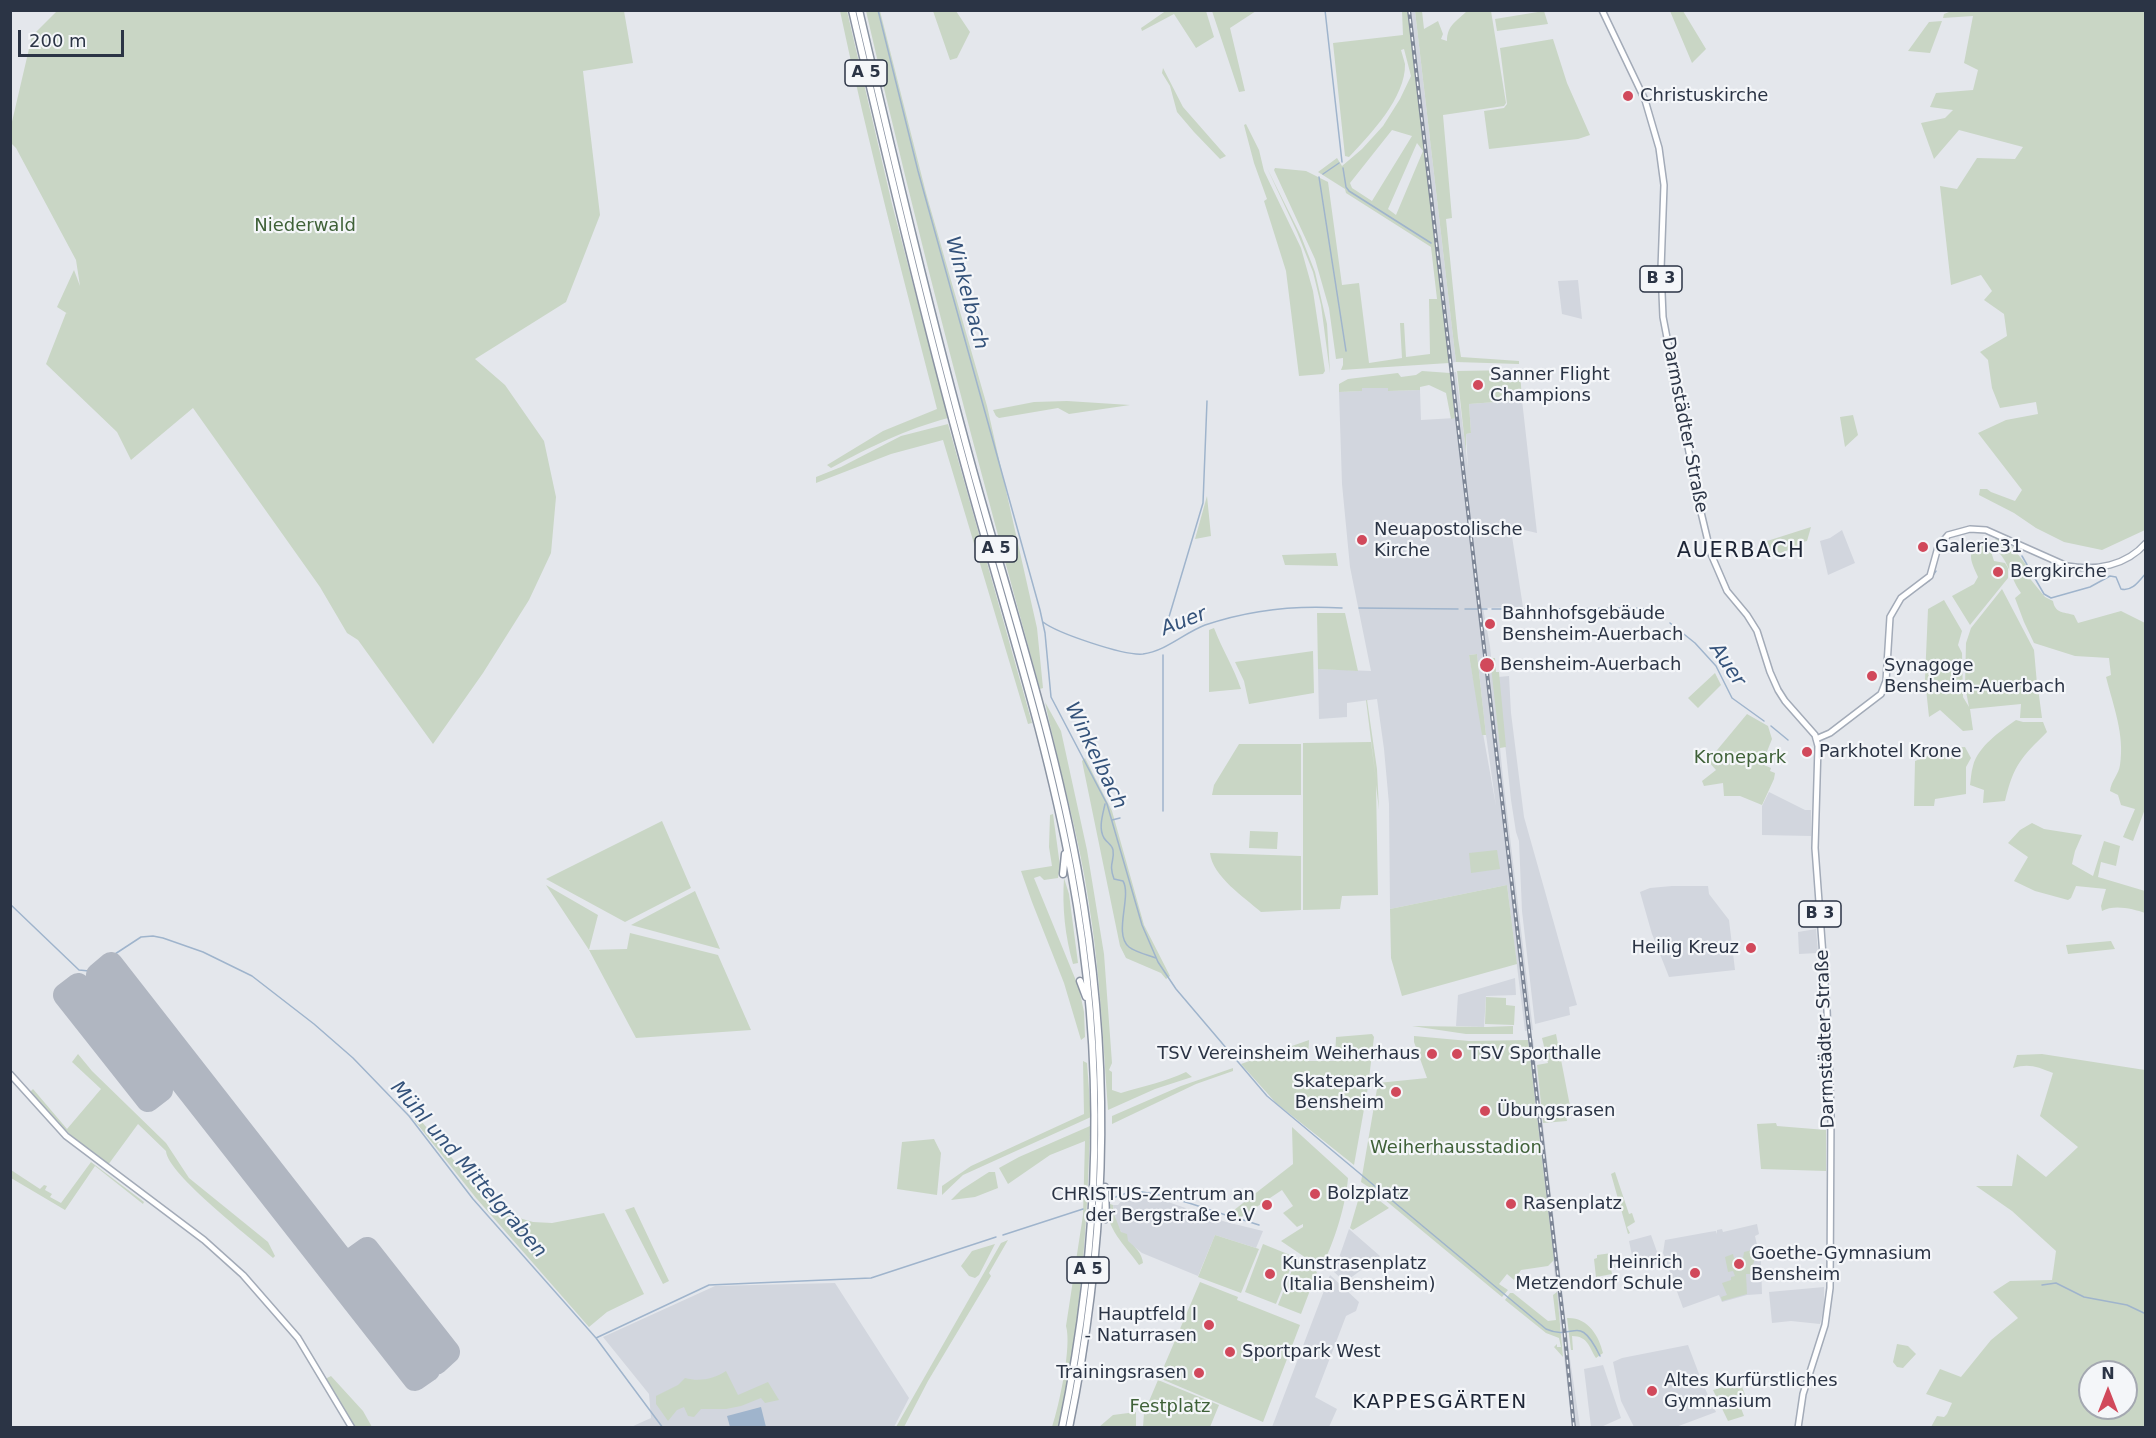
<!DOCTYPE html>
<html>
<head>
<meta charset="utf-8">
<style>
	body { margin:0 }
	#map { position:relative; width:2156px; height:1438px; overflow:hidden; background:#e4e7ec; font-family:"DejaVu Sans",sans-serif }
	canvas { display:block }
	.frame { position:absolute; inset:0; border:12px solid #2b3445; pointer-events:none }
	.north { position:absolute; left:2078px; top:1360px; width:60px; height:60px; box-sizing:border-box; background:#f4f6f9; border:2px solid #a4a8b1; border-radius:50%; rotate:0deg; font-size:16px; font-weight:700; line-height:24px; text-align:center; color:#2b3445 }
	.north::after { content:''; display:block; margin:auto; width:21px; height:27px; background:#d1495b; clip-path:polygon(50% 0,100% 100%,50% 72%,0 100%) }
	.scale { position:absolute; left:18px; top:30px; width:106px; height:27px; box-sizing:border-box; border:3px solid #2b3445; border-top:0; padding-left:8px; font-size:18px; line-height:21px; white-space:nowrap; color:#2b3445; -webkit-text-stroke:4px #f4f6f9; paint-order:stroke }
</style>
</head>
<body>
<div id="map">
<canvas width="2156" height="1438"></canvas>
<div class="frame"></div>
<div class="north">N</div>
<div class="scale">200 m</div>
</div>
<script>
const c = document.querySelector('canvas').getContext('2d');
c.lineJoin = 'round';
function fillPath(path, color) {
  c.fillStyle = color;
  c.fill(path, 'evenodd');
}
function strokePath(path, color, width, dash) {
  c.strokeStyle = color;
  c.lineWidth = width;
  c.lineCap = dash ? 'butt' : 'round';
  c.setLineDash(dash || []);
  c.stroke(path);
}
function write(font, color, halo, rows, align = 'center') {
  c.font = font + ' "DejaVu Sans",sans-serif';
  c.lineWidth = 4.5;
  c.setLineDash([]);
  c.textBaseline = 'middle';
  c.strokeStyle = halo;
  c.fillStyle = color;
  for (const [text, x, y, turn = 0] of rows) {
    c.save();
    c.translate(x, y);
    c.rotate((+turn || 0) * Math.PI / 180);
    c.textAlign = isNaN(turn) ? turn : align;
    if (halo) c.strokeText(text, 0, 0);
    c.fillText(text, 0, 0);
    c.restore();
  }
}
fillPath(new Path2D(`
	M1408,11H1415L1456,362L1449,363Z
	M1578,280L1582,319L1562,314L1558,281Z
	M1456,372L1468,468L1466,434L1471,433L1469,404L1522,400L1537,533L1524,530H1511L1523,607L1483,608L1490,646L1503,778L1531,1014L1533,1030L1525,1031L1507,885L1390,909L1389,804L1384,749L1377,699L1347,703V717L1319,719L1318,669L1371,671L1350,567L1342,484L1339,392L1361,391L1362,388H1388L1389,391L1420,390L1421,420L1455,418L1450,373ZM1477,654L1486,735L1496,806L1469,655Z
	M1842,530L1855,563L1828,575L1820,541L1830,538Z
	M1509,676L1511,713L1524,817L1577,1005L1569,1007L1570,1015L1535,1024L1522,911L1519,841L1516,832L1511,800L1498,677Z
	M1769,792L1805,810H1811V836L1762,835V806Z
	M1672,886H1708L1709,894L1729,920L1735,970L1669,977L1652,934L1640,892L1650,888Z
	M1816,929L1818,953L1799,954L1798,932Z
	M1515,978L1516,995L1486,996L1484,1027L1456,1026L1458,995Z
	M1533,1039L1570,1359L1580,1427H1572L1528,1040Z
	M1132,1195L1171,1203L1226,1222L1263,1231L1256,1248L1215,1235L1198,1276L1142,1253L1127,1241L1117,1225L1113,1205H1118L1123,1199Z
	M1757,1224L1759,1234L1755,1236L1761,1262L1762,1294L1747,1295L1722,1302L1719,1295L1683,1308L1663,1253L1665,1240L1709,1232L1716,1231L1717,1234V1230L1722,1229L1723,1232Z
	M1349,1229L1380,1256L1345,1282L1334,1272Z
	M1651,1235L1661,1263L1635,1270L1629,1241Z
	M1330,1275L1359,1302L1356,1311L1346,1316L1315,1397L1337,1409L1329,1427H1272Z
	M835,1283L909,1398L894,1427H631L651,1418L649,1394L603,1337L715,1286Z
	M1824,1287V1308L1820,1324L1791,1321L1772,1323L1769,1292Z
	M1688,1345L1699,1374L1698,1379L1701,1380L1716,1412L1676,1427H1634L1621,1401L1613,1362L1622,1358Z
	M1603,1365L1621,1418L1601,1427H1591L1584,1369Z`), '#d2d6de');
fillPath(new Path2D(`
	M1167,10L1206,11L1214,37L1196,48L1174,14L1142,31L1141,28L1144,26Z
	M1954,10L2145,11V530L2102,550L2064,542L2036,528L2014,513L1979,495L1980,489H1987L1991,492L2015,501L2022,490L1978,433L2006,420L2038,414L2036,402L2000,408L1992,388L1988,360L1980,352L2007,336L2004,314L1984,300L1992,291L1981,275L1951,285L1940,186L1957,189L1977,158L2015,159L2023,147L1959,130L1934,159L1921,123L1945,118L1953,110L1930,107L1936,93L1973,90L1978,70L1964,63L1973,16L1943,18L1944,14Z
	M57,11H624L633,63L583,71L600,215L566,302L475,359L505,385L544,441L556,497L551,553L529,600L483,673L433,744L358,640L347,633L320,587L193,408L131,460L117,432L46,364L66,313L68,314L57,307L74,270L80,286L76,260L16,148L11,143V126L32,36Z
	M847,11L892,204L948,418C904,430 872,446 831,468L827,465L883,431L937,409C903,277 868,144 840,11Z
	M866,11H880L926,193L987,406L1037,628L1043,688L1040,689C978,464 918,238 866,11Z
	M933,11H956L970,32L957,58L950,60Z
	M1212,11H1256L1230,28L1245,91L1239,92Z
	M1402,11H1408L1449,363L1341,370L1343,365V358L1336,359L1329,308L1315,259L1274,170L1275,168L1306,171L1328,182L1342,285L1359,283L1369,363L1402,358L1400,323H1404L1406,357L1430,354L1429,299H1437L1431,247L1346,193L1345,189L1318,172L1337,158L1342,166L1362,149L1383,126L1400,99L1411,76L1404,49L1401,50C1402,54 1404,60 1405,64C1406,97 1370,135 1349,157L1345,156L1333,43L1403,35ZM1392,130L1412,136L1372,201L1352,188L1350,183ZM1417,143L1423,151L1396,215L1388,209Z
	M1415,11H1422L1424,29L1438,21L1443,34L1441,39L1447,41C1447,25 1457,21 1467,11H1491L1506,103L1504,106L1443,115L1452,218L1446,219L1458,338L1461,357L1519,361V364L1456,362Z
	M1544,11L1548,24L1497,31L1495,19Z
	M1670,11H1683L1706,49L1692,63Z
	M1942,21L1930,53L1908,51L1929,22Z
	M1553,39L1567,83L1590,135L1578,139L1489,149L1484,111L1504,108L1507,104L1500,48Z
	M1163,68L1183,107L1226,156L1220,159L1194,132L1177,112L1170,86L1162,73Z
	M1246,124L1259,150L1264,171L1301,248L1313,291L1325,371L1323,374L1299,376L1286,271L1264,201L1267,199L1254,163L1244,125Z
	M1267,168L1301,236L1315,272L1327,324L1330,373L1321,305L1313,272L1297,232Z
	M1516,370L1520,371L1522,400L1469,404L1471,433L1466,434V453L1457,371Z
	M1422,371L1450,373L1455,418L1451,419L1446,393L1429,385L1420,387V390L1388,391V388H1362V391L1339,392V384L1348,379L1398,373L1401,377L1416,375Z
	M1067,401L1130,405L1069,414L1058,408L999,418L996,416L993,410L1034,402Z
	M1853,415L1858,435L1845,447L1840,417Z
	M948,424L1032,723L1028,724L943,440L891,454L816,483V477L841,467L901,436Z
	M1207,496L1211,536L1195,539Z
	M1811,527L1807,541L1802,542V545L1767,558L1761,543Z
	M2000,538L2007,540L2027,566V575L2045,597L2053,601C2055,613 2063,612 2074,615L2078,623L2121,611L2145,623V809L2133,841L2123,837L2135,809L2121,805L2118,795L2110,791C2111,781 2119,774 2120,765C2125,735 2113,705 2106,677L2111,675L2109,658L2075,656L2034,643L2024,622L2015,598L2021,593C2007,573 2010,556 1986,543Z
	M1979,545L1990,548L1994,561L2005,563L2008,568V578L1970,625L1952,596L1974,584L1978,577C1974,567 1964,552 1979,545Z
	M1336,553L1338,566L1285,565L1282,555Z
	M2002,589L2034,650L2037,684L2022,685L2023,690H2029L2030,688H2038L2042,718H2020L2021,704L1970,709L1973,730L1963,731L1940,710L1929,717L1925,679L1928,609L1944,600L1962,631L1958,645L1962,653L1963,697L1969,707L1965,686L1966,643L1971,628Z
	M1317,613H1345L1358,671L1318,669Z
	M1214,628C1222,649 1234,668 1241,689L1209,692V630Z
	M1313,651L1314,693L1249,704L1244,681L1235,662Z
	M1477,654L1486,735H1482L1469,655Z
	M1490,658H1495L1496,672H1499L1506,747L1500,748Z
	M1715,673L1721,685L1698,708L1688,698Z
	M1366,700H1367L1377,769L1379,810L1376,785L1378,895L1342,896L1340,909L1303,910V743L1371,742L1376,780Z
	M1045,702L1061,731L1087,850L1104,954L1112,1063L1109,1070L1112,1072V1090L1121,1093C1143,1086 1165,1082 1186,1072L1192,1077L1155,1089L1108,1110C1103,1041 1100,972 1089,904C1079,835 1059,769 1045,702Z
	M1747,714L1768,726L1772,739L1762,764L1771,768L1770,771L1775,773L1774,779L1762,805L1740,796H1724L1723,783L1704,786L1702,781L1716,770L1708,761Z
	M2016,720L2023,722H2043L2047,732C2021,758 2014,764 2005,801L1983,803L1984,790L1970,785C1971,779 1971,772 1973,766C1978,746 2001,731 2016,720Z
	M1239,744H1301V795H1212L1214,785Z
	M1965,747L1971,758L1966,767V794L1935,799L1934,806H1914L1915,761L1948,748Z
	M1085,758L1112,811L1144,925L1170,976L1166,979L1161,973L1126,958L1120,946L1082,761Z
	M1053,814L1060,866L1058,878L1044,880L1040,876L1034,878L1079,988L1084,1012L1085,1037L1081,1040L1064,983L1032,902L1021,871L1052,866L1049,847L1050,815Z
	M662,821L691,888L625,922L546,879Z
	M2032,823L2044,829L2082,835L2075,851L2072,864L2093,876L2104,841L2120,846L2116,866L2101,862L2098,877L2145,891V913C2134,909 2114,904 2102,911L2101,906L2106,889L2076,886L2071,898L2068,900L2035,891L2014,881L2028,857L2008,843L2020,830Z
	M1250,831L1278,832L1277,849L1249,848Z
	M1497,850L1500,869L1471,873L1469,853Z
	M1210,853L1301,856V910L1261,912C1245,898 1212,876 1210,853Z
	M1064,878L1069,894L1078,963L1073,964C1065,936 1062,907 1064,878Z
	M546,885L598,915L589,950L627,949L630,933L718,955L751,1030L636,1038L589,950Z
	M1507,885L1517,964L1402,996L1391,958L1390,909Z
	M695,891L720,949L631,925Z
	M2111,941L2115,949L2068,954L2066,945Z
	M1486,997L1506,998V1005L1515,1006L1514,1025L1485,1024Z
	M1412,1026L1486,1027L1513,1026V1034H1466Z
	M1372,1034L1374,1037L1368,1087L1354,1165L1276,1103L1241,1064L1309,1040L1308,1061H1335L1336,1037Z
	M1556,1034L1570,1106L1565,1108L1567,1121L1543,1123L1537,1065L1548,1063L1542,1038Z
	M1414,1036L1469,1041L1528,1040L1554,1260L1548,1266L1521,1270L1514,1280L1507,1274L1499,1284L1508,1290L1502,1297L1373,1190L1361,1182L1378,1083L1427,1078L1414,1042Z
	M78,1054L92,1071L166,1143L189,1178L268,1242L275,1256L273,1258C253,1239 167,1174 166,1151L138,1124L108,1165L75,1139L47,1112L30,1092L33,1089L67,1129L101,1089L72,1062Z
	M2042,1054L2145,1070V1427H1931L1937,1416L1944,1417L1947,1414L1952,1403L1926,1394L1940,1369L1961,1377L1991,1340L2018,1318L1993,1292L2010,1281L2052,1280L2056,1251L2012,1211L1976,1186H2012L2017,1154L2046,1177L2078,1147L2040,1116L2053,1073C2038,1067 2029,1063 2013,1068L2017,1055ZM2090,1372H2126V1408H2090Z
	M1083,1061L1087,1063L1091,1117L963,1175L942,1195V1186L971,1166L1084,1114Z
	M1233,1068V1071L1196,1084L1112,1124V1116L1181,1086Z
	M417,1116L492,1206L512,1216L533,1222L552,1223L604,1213L644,1294L607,1312L589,1327L476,1198L414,1120Z
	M1776,1123L1777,1126L1826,1130V1171L1761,1169L1757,1124Z
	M1090,1126C1087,1228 1081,1328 1058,1427H1052C1059,1406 1072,1346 1066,1326L1083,1215L1085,1141L1050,1155L1008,1184L999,1168L1019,1157Z
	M1292,1127L1348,1178C1346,1205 1334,1243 1321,1268L1281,1241L1303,1227V1224L1297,1227L1283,1213L1293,1206L1282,1190L1240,1218L1229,1214L1293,1164Z
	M934,1139L941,1153L937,1195L897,1189L902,1142Z
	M91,1162L144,1202L143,1204L95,1166L65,1210L11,1178V1170L40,1189L44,1185L47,1186L45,1190L52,1194L50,1197L61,1203Z
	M989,1172H995L998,1188L975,1197L951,1200L961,1190Z
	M1615,1172L1629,1214L1632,1213L1635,1222L1627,1227L1630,1233L1628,1234L1611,1174Z
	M1362,1187L1389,1208L1353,1230L1350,1228Z
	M1107,1203L1113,1205L1114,1214L1121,1232L1127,1234L1128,1241C1135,1247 1142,1253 1143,1263L1139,1265C1125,1245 1105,1228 1107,1203Z
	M634,1207L669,1281L663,1284L625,1210Z
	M1215,1235L1259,1249L1241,1293L1198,1277Z
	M1008,1240L989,1273L991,1276L928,1381L904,1427H896L1001,1243Z
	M995,1244L979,1275L975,1278L969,1276L961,1266L972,1251Z
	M1263,1244L1295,1257L1276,1304L1245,1292Z
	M1756,1249L1757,1253L1755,1254L1754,1262L1752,1266L1753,1269L1757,1271H1750V1274H1746L1747,1294L1722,1301L1721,1297L1727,1295L1722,1283L1731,1280V1277L1735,1276L1733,1271L1728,1272L1725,1257L1733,1254L1734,1258H1743L1744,1252Z
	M1612,1253L1615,1267L1611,1268L1612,1274L1596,1277L1594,1259L1597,1258V1255Z
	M1296,1260L1317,1272L1301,1314L1278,1305Z
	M1200,1282L1238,1297L1237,1300L1300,1325L1263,1422L1159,1378Z
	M1557,1292L1563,1357L1554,1347L1557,1344V1347H1561L1559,1338L1546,1333L1505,1300L1510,1293H1513L1548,1321L1556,1320L1553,1295Z
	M1567,1318C1588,1317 1599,1336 1603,1353L1596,1358C1589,1347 1588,1336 1572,1336L1573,1350H1571Z
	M1897,1344L1908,1346L1916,1354L1903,1368L1897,1367L1893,1362Z
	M726,1371L738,1395L768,1382L779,1400L765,1403L761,1398L741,1406L726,1409H701L694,1417L688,1416L684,1407L677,1410L668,1421L656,1404V1396L678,1385L685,1378C699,1382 714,1379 726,1371Z
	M331,1376L363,1411L372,1427H355L327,1381V1378Z
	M1158,1380L1219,1405L1210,1427H1143L1144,1413Z
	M1741,1384L1747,1400L1739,1403L1744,1416L1728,1421L1713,1390L1730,1385L1732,1388Z
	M1136,1412V1427H1099L1113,1415Z`), '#c9d6c5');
fillPath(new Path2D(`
	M761,1407L766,1427H730L727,1416Z`), '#9fb4cc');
strokePath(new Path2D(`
	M878,10L918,171L1040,610L1045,633L1051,697L1107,804L1142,925L1158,962L1176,989L1267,1096L1546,1329C1575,1342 1578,1311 1600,1356
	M1325,10L1342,162
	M1343,168L1346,187L1349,191L1431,243
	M1323,174L1339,163
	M1319,177L1346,351
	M2022,556L2044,594L2051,598L2090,587L2110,576L2116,577L2121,589C2132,592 2139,581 2146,573
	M1917,589L1929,581L1936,571
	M1359,608L1458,609
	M1635,608L1653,610
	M1465,609H1487
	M1492,609H1547
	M1554,609L1630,608
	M1663,617L1665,619
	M1043,622C1057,633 1124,656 1143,654C1166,651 1184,633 1205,625C1249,610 1296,605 1342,608
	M1670,623L1695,643L1716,666L1732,698L1764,721
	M1163,637L1203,503L1207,401
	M1885,691L1889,675
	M1771,726L1788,740
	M1105,804C1103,814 1098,828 1104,838C1107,843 1112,844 1113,850C1115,862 1108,862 1114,879L1123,881C1132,896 1113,934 1129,947C1135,952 1148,955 1156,958
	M1163,811V655
	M1112,820L1120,818
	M10,904L79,970L89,971L141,937L153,936L163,938L203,952L252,976L314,1024L353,1058L409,1116L473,1199L596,1338L663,1428
	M1113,1198C1119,1196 1125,1193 1131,1192C1153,1189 1206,1209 1229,1216
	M1234,1217L1259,1225
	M1003,1235L1083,1209
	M2042,1285L2056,1283L2084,1297L2127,1305L2146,1314
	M596,1338L709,1285L871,1278L996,1237`), '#9fb4cc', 1.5);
strokePath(new Path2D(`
	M111,964L428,1370L415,1379L98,975Z
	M78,985L161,1090L148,1100L65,995Z
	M367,1249L448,1352L436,1363L353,1259Z`), '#b0b6c1', 24);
const major = new Path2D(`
	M1602,10L1645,100L1659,148L1664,185L1661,269L1663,317L1699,504L1711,554L1727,591L1747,615L1757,631L1770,672L1778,690L1785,701L1815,735L1818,746L1815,848L1827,1010L1831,1109L1830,1288L1825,1325L1803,1394L1798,1428
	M1816,739L1830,733L1881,694L1886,681L1890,617L1901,598L1930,576L1938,547L1948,535L1970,529L1986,530L2067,566C2096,571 2126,566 2146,543
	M10,1074L66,1136L204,1240L243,1275L298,1338L352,1428`);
const highway = new Path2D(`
	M852,10C888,164 924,317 966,470C1002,603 1046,735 1071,871C1106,1059 1101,1240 1062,1428
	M859,10C895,164 931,317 973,470C1013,614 1061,758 1084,907C1112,1083 1105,1253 1069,1428
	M1063,874L1065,854
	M1080,981L1086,997
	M1105,1187L1106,1219`);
strokePath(major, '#a3abb8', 8);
strokePath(highway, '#8b94a3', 9);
strokePath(major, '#fff', 5);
strokePath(highway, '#fff', 6);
const rail = new Path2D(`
	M1409,10L1564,1327L1574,1428`);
strokePath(rail, '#7d8696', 4);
strokePath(rail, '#f4f6f9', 1.5, [4.5]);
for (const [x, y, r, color] of [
	[1628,96,6,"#d1495b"],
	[1478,385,6,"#d1495b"],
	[1362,540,6,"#d1495b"],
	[1923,547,6,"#d1495b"],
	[1998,572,6,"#d1495b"],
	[1490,624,6,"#d1495b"],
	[1487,665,8,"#d1495b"],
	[1872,676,6,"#d1495b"],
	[1807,752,6,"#d1495b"],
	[1751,948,6,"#d1495b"],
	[1432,1054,6,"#d1495b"],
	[1457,1054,6,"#d1495b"],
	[1396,1092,6,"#d1495b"],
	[1485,1111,6,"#d1495b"],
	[1315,1194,6,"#d1495b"],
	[1511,1204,6,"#d1495b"],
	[1267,1205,6,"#d1495b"],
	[1739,1264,6,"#d1495b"],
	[1695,1273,6,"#d1495b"],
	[1270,1274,6,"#d1495b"],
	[1209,1325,6,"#d1495b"],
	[1230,1352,6,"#d1495b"],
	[1199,1373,6,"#d1495b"],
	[1652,1391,6,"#d1495b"]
]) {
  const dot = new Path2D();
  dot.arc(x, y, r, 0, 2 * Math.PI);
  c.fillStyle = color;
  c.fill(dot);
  strokePath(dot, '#f4f6f9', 2);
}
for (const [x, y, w] of [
	[866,73,42],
	[1661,279,42],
	[996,549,42],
	[1820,914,42],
	[1088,1270,42]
]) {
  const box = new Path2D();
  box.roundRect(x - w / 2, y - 13, w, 26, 4.5);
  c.fillStyle = '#f4f6f9';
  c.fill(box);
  strokePath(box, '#2b3445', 1.5);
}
write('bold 16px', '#2b3445', null, [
	["A 5",866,73],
	["B 3",1661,279],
	["A 5",996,549],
	["B 3",1820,914],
	["A 5",1088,1270]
]);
write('18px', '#2b3445', '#f4f6f9', [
	["Christuskirche",1640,96],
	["Sanner Flight",1490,375],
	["Champions",1490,396],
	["Neuapostolische",1374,530],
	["Kirche",1374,551],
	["Galerie31",1935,547],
	["Bergkirche",2010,572],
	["Bahnhofsgebäude",1502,614],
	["Bensheim-Auerbach",1502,635],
	["Bensheim-Auerbach",1500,665],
	["Synagoge",1884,666],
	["Bensheim-Auerbach",1884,687],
	["Parkhotel Krone",1819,752],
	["Heilig Kreuz",1739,948,"right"],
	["TSV Vereinsheim Weiherhaus",1420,1054,"right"],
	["TSV Sporthalle",1469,1054],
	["Skatepark",1384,1082,"right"],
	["Bensheim",1384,1103,"right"],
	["Übungsrasen",1497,1111],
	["Bolzplatz",1327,1194],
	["CHRISTUS-Zentrum an",1255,1195,"right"],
	["der Bergstraße e.V",1255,1216,"right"],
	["Rasenplatz",1523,1204],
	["Goethe-Gymnasium",1751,1254],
	["Bensheim",1751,1275],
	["Heinrich",1683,1263,"right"],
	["Metzendorf Schule",1683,1284,"right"],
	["Kunstrasenplatz",1282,1264],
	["(Italia Bensheim)",1282,1285],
	["Hauptfeld I",1197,1315,"right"],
	["- Naturrasen",1197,1336,"right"],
	["Sportpark West",1242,1352],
	["Trainingsrasen",1187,1373,"right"],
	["Altes Kurfürstliches",1664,1381],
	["Gymnasium",1664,1402]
], 'left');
write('18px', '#3f6138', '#f4f6f9', [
	["Niederwald",305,226],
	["Kronepark",1740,758],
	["Weiherhausstadion",1456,1148],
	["Festplatz",1170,1407]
]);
write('18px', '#2b3445', '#f4f6f9', [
	["Darmstädter Straße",1684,425,79],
	["Darmstädter Straße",1826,1039,-92]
]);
write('italic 20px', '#34527a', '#f4f6f9', [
	["Winkelbach",966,293,75],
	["Auer",1184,622,-21],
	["Auer",1727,665,56],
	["Winkelbach",1095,756,64],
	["Mühl und Mittelgraben",468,1170,49]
]);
c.letterSpacing = '1.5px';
write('20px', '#1d2536', '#f4f6f9', [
	["KAPPESGÄRTEN",1440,1403]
]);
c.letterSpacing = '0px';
c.letterSpacing = '1.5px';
write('21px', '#1d2536', '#f4f6f9', [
	["AUERBACH",1741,552]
]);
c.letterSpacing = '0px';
</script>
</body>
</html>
